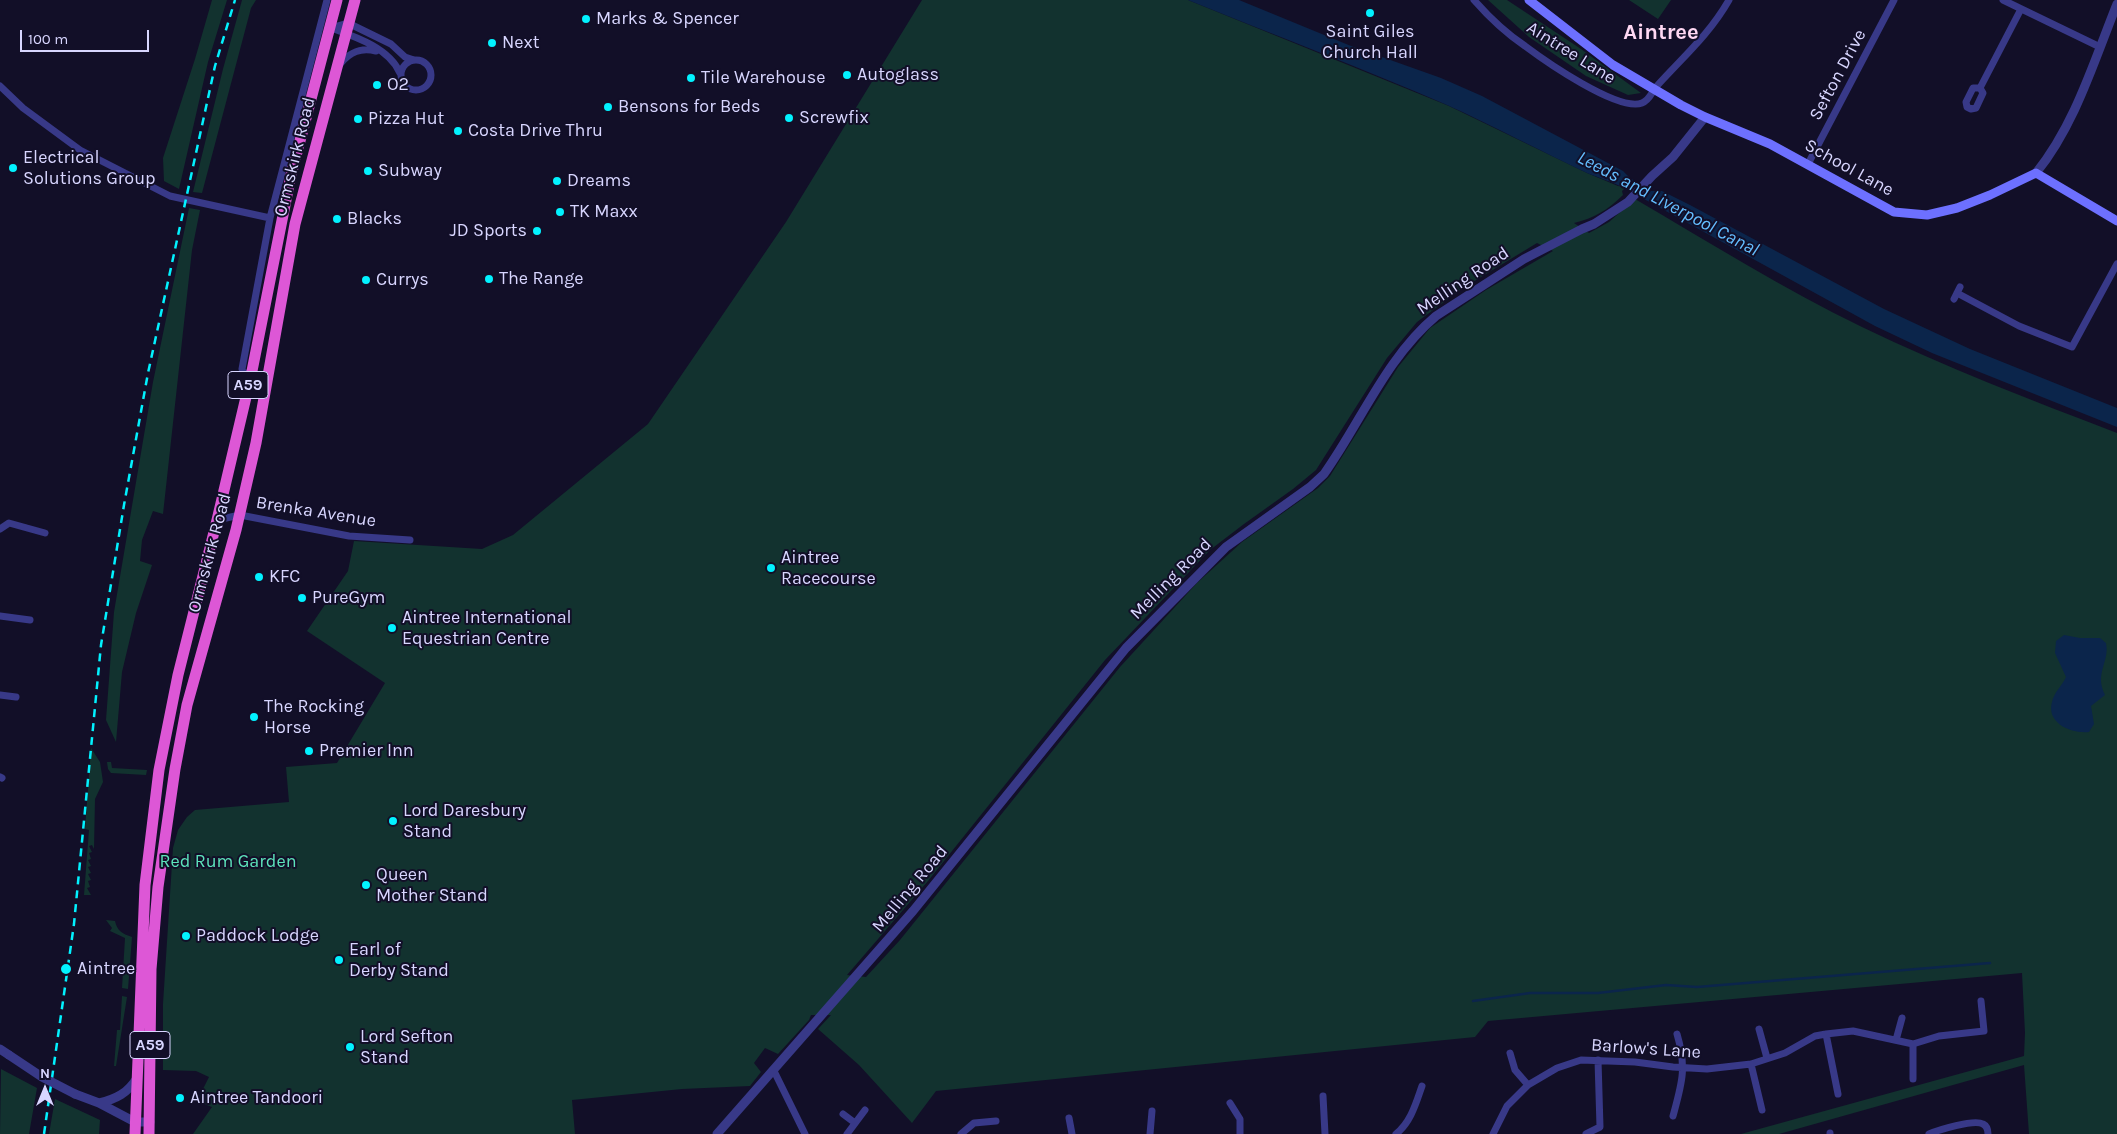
<!DOCTYPE html>
<html>
<head>
<meta charset="utf-8">
<style>
	body { margin:0 }
	#map { position:relative; width:2117px; height:1134px; overflow:hidden; background:#120f28; font-family:Karla,sans-serif }
	canvas { display:block }
	.north { position:absolute; left:20px; top:1064px; width:50px; height:50px; -webkit-text-stroke:4px #120f28; paint-order:stroke; rotate:0deg; font-size:14px; font-weight:700; line-height:20px; text-align:center; color:#d8d6ff }
	.north::after { content:''; display:block; margin:auto; width:18px; height:22px; background:#d8d6ff; clip-path:polygon(50% 0,100% 100%,50% 72%,0 100%) }
	.scale { position:absolute; left:20px; top:30px; width:129px; height:22px; box-sizing:border-box; border:2px solid #d8d6ff; border-top:0; padding-left:6px; font-size:15px; line-height:18px; white-space:nowrap; color:#d8d6ff; -webkit-text-stroke:4px #120f28; paint-order:stroke }
</style>
</head>
<body>
<div id="map">
<canvas width="2117" height="1134"></canvas>
<div class="north">N</div>
<div class="scale">100 m</div>
</div>
<script>
const c = document.querySelector('canvas').getContext('2d');
c.lineJoin = 'round';
function fillPath(path, color) {
  c.fillStyle = color;
  c.fill(path, 'evenodd');
}
function strokePath(path, color, width, dash) {
  c.strokeStyle = color;
  c.lineWidth = width;
  c.lineCap = dash ? 'butt' : 'round';
  c.setLineDash(dash || []);
  c.stroke(path);
}
function write(font, color, halo, rows, align = 'center') {
  c.font = font + ' Karla,sans-serif';
  c.lineWidth = 4;
  c.setLineDash([]);
  c.textBaseline = 'middle';
  c.strokeStyle = halo;
  c.fillStyle = color;
  for (const [text, x, y, turn = 0] of rows) {
    c.save();
    c.translate(x, y);
    c.rotate((+turn || 0) * Math.PI / 180);
    c.textAlign = isNaN(turn) ? turn : align;
    if (halo) c.strokeText(text, 0, 0);
    c.fillText(text, 0, 0);
    c.restore();
  }
}
fillPath(new Path2D(`
	M212,0H227L208,62L179,189L164,181L163,158L195,59Z
	M242,0H256L251,8L202,193L193,192L223,69Z
	M922,0H1188L1449,106L1587,173L1618,186L1626,187L1622,191L1623,195C1608,210 1594,218 1574,223L1589,233L1609,222L1635,199C1710,243 1784,289 1862,327C1945,367 2031,400 2117,433V1134H2029L2024,1065L1779,1134H1741L2024,1056L2025,1033L2022,973L1488,1021L1475,1037L936,1091L912,1123L859,1065L818,1029L831,1015H811L809,1020L778,1054L765,1048L754,1063L761,1072L750,1086L682,1089L572,1100L575,1134H193L212,1107L197,1101L209,1077L196,1071L163,1070V1004L173,848L178,830L187,817L195,810L289,802L286,767L337,763L385,683L307,631L348,571L354,541L482,549L513,535L648,424L786,222ZM1537,243L1553,251L1486,290L1430,328L1398,367L1330,476L1318,488L1242,542L1197,583L1120,667L900,940L866,977L847,975L928,881L1105,660L1210,550L1244,524L1293,489L1316,470L1387,358L1417,322L1463,288Z
	M1488,0H1507L1581,49L1641,93L1628,95L1586,76L1529,37Z
	M1629,0H1671L1658,19Z
	M189,208L200,210L192,250L163,514L153,511L142,540L140,561L152,565L136,613L122,672L116,742L106,720L114,612L153,382Z
	M91,748L100,762L103,782L95,799L94,849L92,845L89,846L92,852L89,853L91,859L88,860L91,866L88,867L91,873L88,874L91,880L88,881L90,887L87,888L91,895H84L89,830L85,829Z
	M107,762H111L112,768L147,770L146,775L111,773L108,769Z
	M106,920L115,921C117,931 123,934 132,937L128,989L122,988L125,938L110,931L112,928Z
	M122,996L127,997L116,1066H114L117,1030H120Z
	M1,1069L37,1088L29,1134H0Z
	M55,1099L100,1120L99,1134H49Z`), '#12322f');
fillPath(new Path2D(`
	M1188,0H1239L1351,46L1441,78L1482,96L1623,171L1630,178L1651,191H1662L1690,205L1884,309L1970,349L2117,408V427L1932,353L1875,326L1644,199C1638,191 1599,178 1587,173C1540,151 1494,126 1447,105C1362,68 1274,35 1188,0Z
	M2064,635L2080,638H2100L2106,643C2110,662 2094,673 2105,695L2091,706L2094,724L2089,732C2071,734 2046,723 2052,702C2054,692 2062,686 2066,677L2055,653L2056,641Z`), '#0b254b');
strokePath(new Path2D(`
	M1473,1001L1530,993H1598L1666,985L1697,987L1990,963`), '#0b254b', 2.5);
strokePath(new Path2D(`
	M1474,0C1488,16 1507,34 1525,46C1545,61 1618,112 1642,103C1650,100 1651,93 1656,87C1682,58 1709,35 1729,0
	M2003,0L2100,47
	M330,28L348,23L391,44L405,57L414,60
	M331,28C356,37 389,48 400,73
	M401 75a15 15 0 1 1 30 0a15 15 0 1 1-30 0Z
	M340,64C350,52 361,47 376,51
	M0,86L23,108L80,150L170,196L270,218
	M1973,88H1980L1983,93L1976,108L1971,109L1967,107L1966,102Z
	M1980,88L2021,9
	M1808,164L1894,0
	M1957,293L2019,326L2072,347L2117,264
	M1954,299L1960,287
	M251,376L243,372L242,369L270,218L327,0
	M217,520L240,515L349,536L410,540
	M0,529L9,523L45,533
	M0,616L30,620
	M0,695L16,697
	M0,777L2,778
	M1759,1029L1767,1058
	M1826,1034L1838,1094
	M1896,1040L1902,1018
	M1510,1053L1515,1070L1528,1085
	M1751,1064L1762,1110
	M774,1071L805,1134
	M1913,1079V1044
	M1323,1096L1325,1134
	M1230,1103L1240,1119V1134
	M843,1114L855,1123
	M1673,1116C1682,1083 1687,1068 1677,1034
	M1069,1118L1072,1134
	M1830,1133V1134
	M847,1134L865,1110
	M961,1134L974,1123L996,1121
	M1150,1134L1152,1111
	M1396,1134C1411,1122 1416,1103 1422,1086
	M1493,1134L1507,1106L1528,1085L1557,1068L1581,1060L1635,1062L1673,1067L1707,1069L1751,1064L1785,1053L1815,1036L1826,1034L1853,1031L1913,1044L1939,1036L1984,1031L1981,1001
	M1586,1134L1600,1127L1598,1060
	M1929,1134C1938,1130 1974,1119 1983,1124C1987,1126 1988,1130 1988,1134`), '#383988', 7);
strokePath(new Path2D(`
	M2036,173C2075,125 2094,61 2117,4
	M0,1049L9,1055
	M75,1094L99,1103L135,1122H150
	M99,1103C116,1099 128,1093 137,1078
	M717,1134L913,911L1126,648L1226,547L1310,487L1324,474C1361,422 1386,358 1436,316L1524,259L1582,229L1594,224L1628,202L1652,176L1673,157L1705,117`), '#383988', 9);
strokePath(new Path2D(`
	M1529,0L1613,65L1681,105L1705,117L1770,144L1894,212L1927,215L1957,208L1990,195L2036,173L2117,221`), '#6d70ff', 9);
strokePath(new Path2D(`
	M135,1134L145,885L159,770L178,675L217,520L251,376L291,175L337,0
	M149,1134L151,969L158,887L175,769L187,705L236,530L256,443L295,224L355,0`), '#dd57d6', 11);
strokePath(new Path2D(`
	M44,1134L74,924L101,645L124,505L148,373L215,66L235,0`), '#02f2ff', 2.5, [8, 6]);
strokePath(new Path2D(`
	M9,1055L42,1077L75,1094`), '#383988', 9);
for (const [x, y, r, color] of [
	[1370,13,5,"#02f2ff"],
	[586,19,5,"#02f2ff"],
	[492,43,5,"#02f2ff"],
	[847,75,5,"#02f2ff"],
	[691,78,5,"#02f2ff"],
	[377,85,5,"#02f2ff"],
	[608,107,5,"#02f2ff"],
	[789,118,5,"#02f2ff"],
	[358,119,5,"#02f2ff"],
	[458,131,5,"#02f2ff"],
	[13,168,5,"#02f2ff"],
	[368,171,5,"#02f2ff"],
	[557,181,5,"#02f2ff"],
	[560,212,5,"#02f2ff"],
	[337,219,5,"#02f2ff"],
	[537,231,5,"#02f2ff"],
	[489,279,5,"#02f2ff"],
	[366,280,5,"#02f2ff"],
	[771,568,5,"#02f2ff"],
	[259,577,5,"#02f2ff"],
	[302,598,5,"#02f2ff"],
	[392,628,5,"#02f2ff"],
	[254,717,5,"#02f2ff"],
	[309,751,5,"#02f2ff"],
	[393,821,5,"#02f2ff"],
	[366,885,5,"#02f2ff"],
	[186,936,5,"#02f2ff"],
	[339,960,5,"#02f2ff"],
	[66,969,6,"#02f2ff"],
	[350,1047,5,"#02f2ff"],
	[180,1098,5,"#02f2ff"]
]) {
  const dot = new Path2D();
  dot.arc(x, y, r, 0, 2 * Math.PI);
  c.fillStyle = color;
  c.fill(dot);
  strokePath(dot, '#120f28', 2);
}
for (const [x, y, w] of [
	[248,385,40],
	[150,1045,40]
]) {
  const box = new Path2D();
  box.roundRect(x - w / 2, y - 13.5, w, 27, 4);
  c.fillStyle = '#120f28';
  c.fill(box);
  strokePath(box, '#d8d6ff', 1);
}
write('bold 16px', '#d8d6ff', null, [
	["A59",248,385],
	["A59",150,1045]
]);
write('18px', '#d8d6ff', '#120f28', [
	["Marks & Spencer",596,19],
	["Saint Giles",1370,32,"center"],
	["Church Hall",1370,53,"center"],
	["Next",502,43],
	["Autoglass",857,75],
	["Tile Warehouse",701,78],
	["O2",387,85],
	["Bensons for Beds",618,107],
	["Screwfix",799,118],
	["Pizza Hut",368,119],
	["Costa Drive Thru",468,131],
	["Electrical",23,158],
	["Solutions Group",23,179],
	["Subway",378,171],
	["Dreams",567,181],
	["TK Maxx",570,212],
	["Blacks",347,219],
	["JD Sports",527,231,"right"],
	["The Range",499,279],
	["Currys",376,280],
	["Aintree",781,558],
	["Racecourse",781,579],
	["KFC",269,577],
	["PureGym",312,598],
	["Aintree International",402,618],
	["Equestrian Centre",402,639],
	["The Rocking",264,707],
	["Horse",264,728],
	["Premier Inn",319,751],
	["Lord Daresbury",403,811],
	["Stand",403,832],
	["Queen",376,875],
	["Mother Stand",376,896],
	["Paddock Lodge",196,936],
	["Earl of",349,950],
	["Derby Stand",349,971],
	["Aintree",77,969],
	["Lord Sefton",360,1037],
	["Stand",360,1058],
	["Aintree Tandoori",190,1098]
], 'left');
write('18px', '#d8d6ff', '#120f28', [
	["Aintree Lane",1571,53,32],
	["Sefton Drive",1838,75,-62],
	["Ormskirk Road",295,157,-76],
	["School Lane",1849,168,29],
	["Melling Road",1463,281,-34],
	["Brenka Avenue",316,512,9],
	["Ormskirk Road",210,553,-75],
	["Melling Road",1171,579,-45],
	["Melling Road",910,889,-50],
	["Barlow's Lane",1646,1049,4]
]);
write('18px', '#5de4bc', '#120f28', [
	["Red Rum Garden",228,862]
]);
write('italic 19px', '#64beff', '#120f28', [
	["Leeds and Liverpool Canal",1668,204,28]
]);
write('bold 22px', '#ffd8f3', '#120f28', [
	["Aintree",1661,33]
]);
</script>
</body>
</html>
